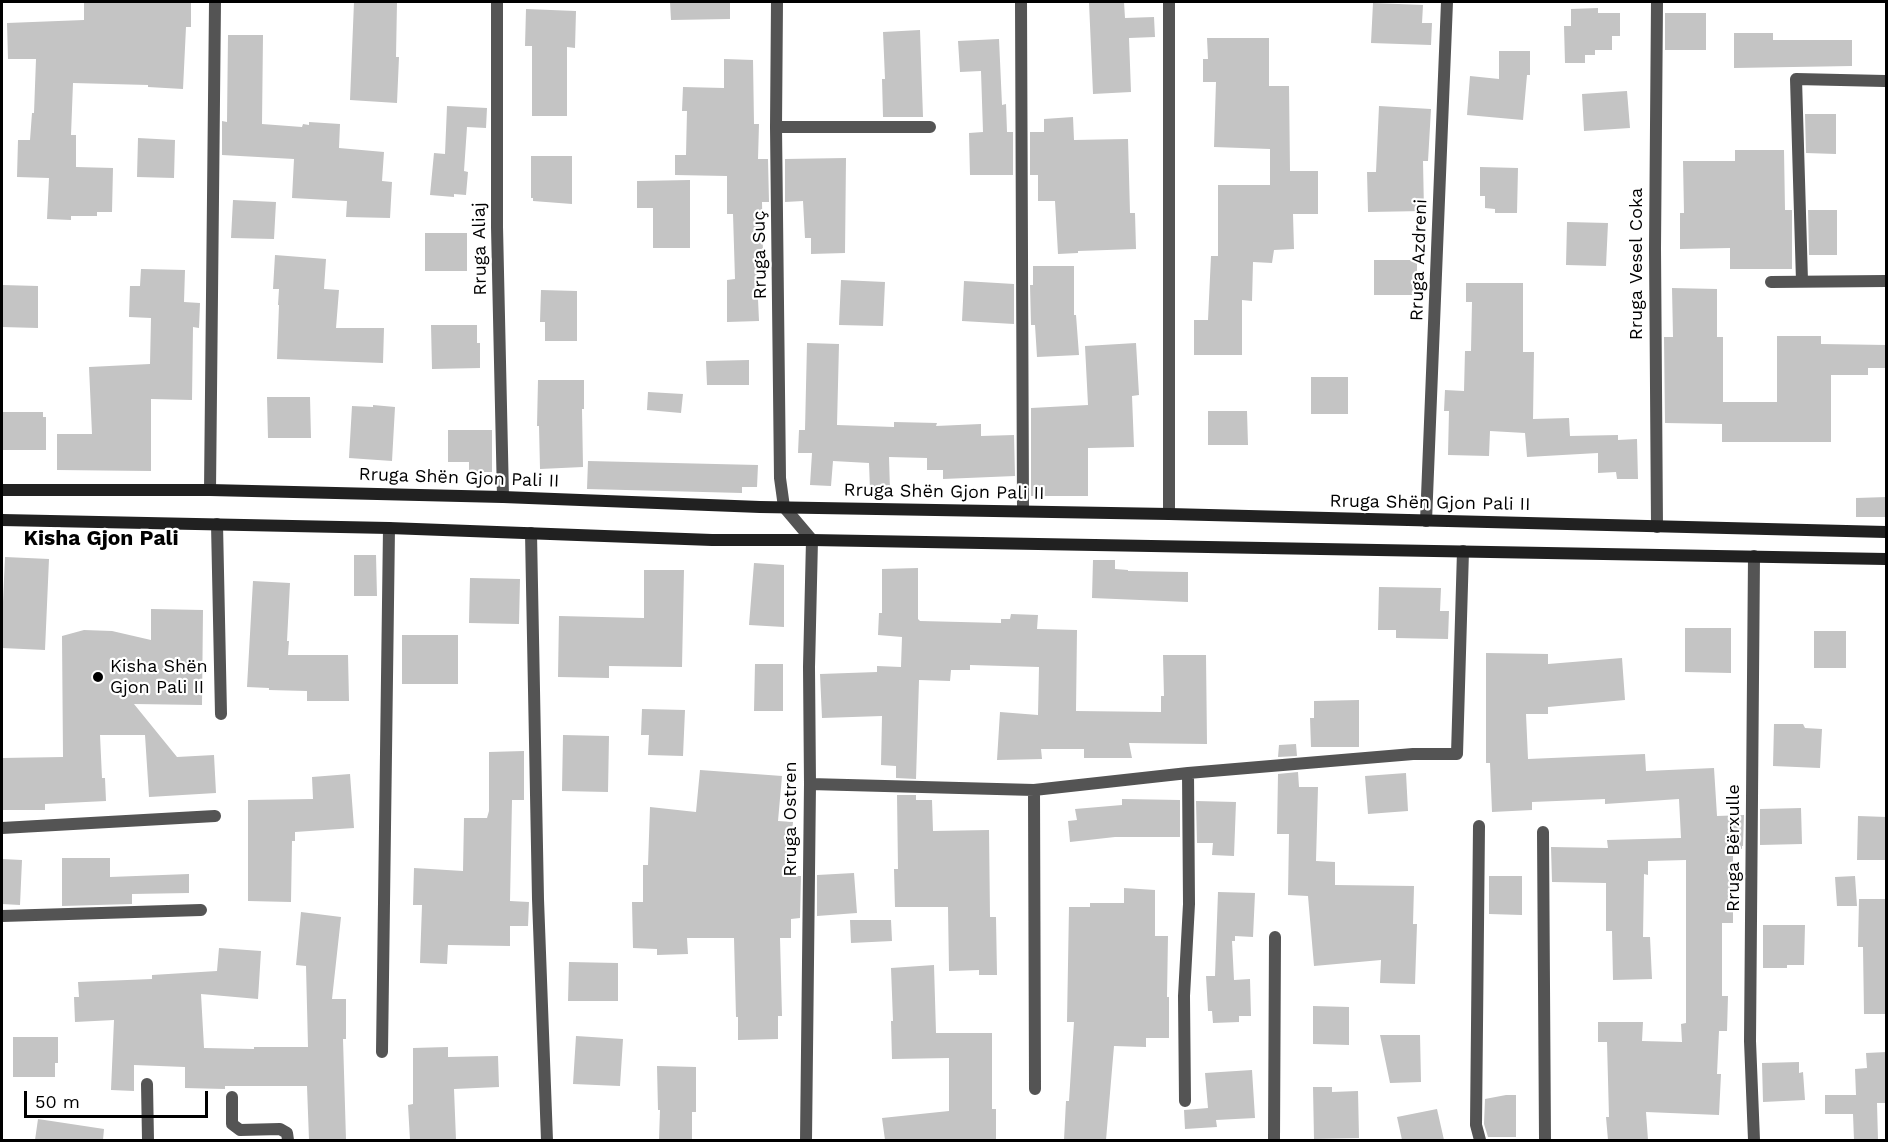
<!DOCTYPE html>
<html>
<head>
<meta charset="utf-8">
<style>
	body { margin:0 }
	#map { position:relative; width:1888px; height:1142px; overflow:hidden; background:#fff; font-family:"Work Sans",sans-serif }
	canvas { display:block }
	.frame { position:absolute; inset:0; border:3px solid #000; pointer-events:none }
	.scale { position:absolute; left:24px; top:1091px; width:184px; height:27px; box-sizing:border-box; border:3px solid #000; border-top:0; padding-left:8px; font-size:18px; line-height:21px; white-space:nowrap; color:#000; -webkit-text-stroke:4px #fff; paint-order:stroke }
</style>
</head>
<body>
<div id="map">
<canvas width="1888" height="1142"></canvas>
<div class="frame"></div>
<div class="scale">50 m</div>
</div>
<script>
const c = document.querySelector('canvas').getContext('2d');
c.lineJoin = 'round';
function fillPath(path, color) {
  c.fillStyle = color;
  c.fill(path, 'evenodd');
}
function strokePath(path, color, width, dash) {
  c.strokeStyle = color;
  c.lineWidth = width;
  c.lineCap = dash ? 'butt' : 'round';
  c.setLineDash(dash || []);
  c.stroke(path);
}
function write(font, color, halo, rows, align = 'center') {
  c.font = font + ' "Work Sans",sans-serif';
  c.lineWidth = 4.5;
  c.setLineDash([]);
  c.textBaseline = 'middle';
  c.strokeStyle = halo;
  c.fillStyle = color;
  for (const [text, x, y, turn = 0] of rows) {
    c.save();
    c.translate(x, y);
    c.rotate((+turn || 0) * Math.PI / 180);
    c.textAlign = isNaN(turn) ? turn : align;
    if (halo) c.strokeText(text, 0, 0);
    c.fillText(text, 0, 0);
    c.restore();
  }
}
fillPath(new Path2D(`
	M84,2H191V27H186L183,89L148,87V85L73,83L71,135H76V167L113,168L112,212H97V216H71V220L47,219L49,178L17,177L18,140H30L32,113H34L36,59H8L7,23L84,20Z
	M354,2H397L396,57H399L397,103L350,100Z
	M670,2H730V19L671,20Z
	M1089,2H1124L1125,18L1154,17L1155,37L1129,38L1131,92L1093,94Z
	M1373,3L1423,5L1422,23H1432L1431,45L1371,43Z
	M1598,8V13H1620V36H1612V50H1595V55H1585V63H1565L1564,26H1571V9Z
	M526,9L576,11L575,48L567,47V116H532V46H525Z
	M1665,13H1706V50H1665Z
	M920,30L923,117H883L882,79H885L883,32Z
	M1734,33H1773V40H1852V66L1734,68Z
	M228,35H263L262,124L302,127L303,124L309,125V122L340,124L339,148L384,152L382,181L392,182L390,218L346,217L347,201L292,198L294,159L222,155V121L227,122Z
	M1207,38H1269V86H1289L1290,171H1318V214H1293L1294,249L1274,250L1272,263L1253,262L1252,301L1242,300V355H1194V320H1208L1211,256H1218V185H1270V149L1214,147L1216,82H1203V59H1208Z
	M999,39L1002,105L1006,104L1007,132H1013V175H970L969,133L983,132L981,71L960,72L958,41Z
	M1499,51H1530V75H1527L1523,120L1467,115L1470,76L1499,79Z
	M724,59L753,60L754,124H759L758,159H768L769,202H762L763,255H756L759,321L727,322V280L735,279L733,214H727V176L675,175V155H686L687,111H682L683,87L724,88Z
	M1627,91L1630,128L1584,131L1582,94Z
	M447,106L487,108L486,128L467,127L464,171L468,172L466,195L454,194V197L430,195L434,153L445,154Z
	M1379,106L1431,109L1428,161H1423L1424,211L1368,212L1367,172H1376Z
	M1805,114H1836V154L1806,153Z
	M1073,117L1074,140L1128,139L1130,213H1135L1136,249L1078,251V253L1058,254L1055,201H1038V175H1030V132H1044V119Z
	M138,138L175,140L174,178L137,177Z
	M1735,150H1784L1785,210H1792V269H1730V248L1680,249V213H1684L1683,161H1735Z
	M531,156H572V204L533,201V198H531Z
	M846,158L845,253L811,254V238H805L803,201L785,202V159Z
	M1480,167L1518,168L1517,213H1495V209L1485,208V196H1480Z
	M690,180V248H653V208H637V181Z
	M233,200L276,202L274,239L231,238Z
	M1808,210H1837V255H1809Z
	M1567,222L1608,223L1606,266L1566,265Z
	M425,233H467V271H425Z
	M275,255L326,259L324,289L339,290L336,328H384L383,363L277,359L279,305H278L279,289H273Z
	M1374,260H1417V295H1374Z
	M1033,266H1074V315H1076L1079,355L1037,357L1035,325H1031L1030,285H1033Z
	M141,269L185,270L184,302L200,303L199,328L193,327L192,400L151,399V471L57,470V434H92L89,367L150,364L151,318L129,317L130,286H140Z
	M841,280L885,282L883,326L839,325Z
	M964,281L1014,284V324L962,321Z
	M1466,283H1523V352H1534L1533,419L1569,418L1570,436L1618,435V440L1637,439L1638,479H1617L1616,472L1598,473V453L1527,457L1525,433L1490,431L1489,456L1448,455L1449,411H1444L1445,390L1464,391L1465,351H1471L1472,302H1466Z
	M2,285L38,286V328L2,327Z
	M1672,288L1717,289V337H1723V402H1777V336H1821V344L1887,345V368H1868V375H1831V442H1722V424L1665,423L1664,337H1673Z
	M541,290L577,291V341H545V322H540Z
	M431,325H477V343H480V368L432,369Z
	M807,343L839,344L837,425L894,427V422L937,423L936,426L981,424V436L1014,435L1015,476L943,479V470H927V458L889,457L890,490H870L869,463L833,461L831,486L810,485L812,453H798L799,430H805Z
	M1136,343L1139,395L1132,396L1134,447L1088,448V496H1031V408L1088,405L1085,346Z
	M749,360V385H707L706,361Z
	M1311,377H1348V414H1311Z
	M538,380H584V409H582L583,467L540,469L539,426H537Z
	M648,392L683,394L681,413L647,410Z
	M267,397H310L311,438H268Z
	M373,405L395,407L392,461L349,458L352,406L373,407Z
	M1208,411H1247L1248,445H1208Z
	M2,412H43V417H46V450H2Z
	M448,430H492V472H469V462H448Z
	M588,461L758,465L757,487H742V493L587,489Z
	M1887,497V517H1856V498Z
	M354,555H376L377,596H354Z
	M5,557L49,559L45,650L2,648V602H3Z
	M1093,560H1115V569L1128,570V571L1188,572V602L1092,598Z
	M754,563L784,565V627L749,625Z
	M918,568V619L920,621L1001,623V619H1010L1011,614L1038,615L1037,629L1077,630L1076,711L1161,712V696H1164L1163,655H1206L1207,744L1129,743L1132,758H1084V749H1041L1042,759L997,760L1000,712L1038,715L1039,667L970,665V670H951L950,681L919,680L916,779L896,778V766L881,765L882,716L822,718L820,674L877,672V666L901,667L902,637L878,635L879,613H882V569Z
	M644,570H684L682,667L609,666V678L558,677L559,616L644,618Z
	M470,578L520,579L519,624L469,623Z
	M253,581L290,583L287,641H289L288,655H348L349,701H307V691L269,690V688L247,687Z
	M1379,587L1441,588L1440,611H1449L1448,639L1396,638V630H1378Z
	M151,609L203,610L202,705L134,704L177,757L214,755L216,793L149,797L145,735H100L102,778H105L106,801L45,804V810H2V758L63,757L62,636L84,630L112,631L151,640Z
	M1685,628H1731V673L1685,672Z
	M1814,631H1846V668H1814Z
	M402,635H458V684H402Z
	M1486,653L1548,654V664L1622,658L1625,700L1548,707V714H1526L1528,759L1645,754L1646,771L1714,768L1717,816L1744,815L1743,846H1742V849H1733V923H1722V996H1728L1727,1031H1719L1717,1074H1721L1719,1115L1646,1112L1648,1140H1608L1606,1117H1609L1607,1042H1598V1022H1643L1642,1041L1682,1042L1681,1024L1686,1023V860L1648,861V875L1644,874L1643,937H1650L1652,979L1613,980L1612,931H1606V883L1552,882L1551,847L1608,848L1607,840L1681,838L1679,799L1605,804V799L1532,802V810L1492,812L1490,763H1486Z
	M755,664H783V711H754Z
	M1359,700V747H1311L1310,718H1314V701Z
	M642,709L685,710L683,756L648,755L649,735H641Z
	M1774,724H1803L1805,728L1822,729L1820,768L1773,766Z
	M563,735L609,736L608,792L562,791Z
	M1296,744L1297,756L1278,757L1279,745Z
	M524,751V800H512L510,901L529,902L528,926H510V946L448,945L447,964L420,963L422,905H413L414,868L463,871L464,818H487L489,811V752Z
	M700,770L782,776L778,821L793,822L789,863H792L791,876H801L800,918L791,919V938H780L782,1016H778V1039L738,1040V1017H736L734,938H687L688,954L657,955V949L633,948L632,902H643V865H648L650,807L696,812Z
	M1298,772L1299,787H1318L1316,861L1335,862V885L1414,886L1413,924H1417L1415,984L1380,983L1381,960L1314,966L1308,896L1288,895L1289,834H1277L1278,774Z
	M1406,773L1408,811L1368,814L1365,776Z
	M350,774L354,828L295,832V841H292L291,902L248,901V800L313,799L312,777Z
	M897,795H916V800H932L933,831L989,830L990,917H996L997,975H979V970L949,971L948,907H895L894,869H898Z
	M1122,799L1180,800V837H1115L1070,842L1068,821L1077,820L1075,809L1122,805Z
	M1196,801L1236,802L1234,856L1212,855L1213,843H1197Z
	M1801,808L1802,844L1760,845V809Z
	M1858,816L1887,817V860H1857Z
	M62,858H110V877L189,874V893L132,894V904L62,906Z
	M2,859L22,860L20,905L2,904Z
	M854,873L857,913L817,916V875Z
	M1489,876H1522V915L1489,914Z
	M1855,876L1857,906H1837L1835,877Z
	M1124,888L1155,890V936H1168L1167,997H1169V1038H1146V1047L1114,1046L1106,1140H1064L1066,1101H1069L1074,1022H1067L1069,907H1090V903H1124Z
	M1218,892L1255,893L1253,937L1235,936V941H1232L1234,980L1250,979L1251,1016H1239V1022L1213,1023L1212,1011H1208L1206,976H1215Z
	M1859,899H1887V1014H1864L1863,947H1858Z
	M301,912L341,917L332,999H346V1039H343L346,1140H309L307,1086H225V1089L185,1088V1067L134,1065V1091L111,1090L114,1020L75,1022L74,997H79L78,982L152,979V975L217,971L219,948L261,951L258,999L201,994L204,1048L254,1049V1047H308L306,966L296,965Z
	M850,920H891L892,941L851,943Z
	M1763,925H1805L1804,965H1787V968H1763Z
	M569,962L618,963V1001H568Z
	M934,965L936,1033H992V1109H996V1140H885L882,1118L949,1111V1058L892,1059L891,1021H893L891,968Z
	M1313,1006L1349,1007V1045L1313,1044Z
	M1380,1035H1420L1421,1082L1390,1083Z
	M576,1036L623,1039L620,1086L573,1084Z
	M13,1037H58V1063H55V1077H13Z
	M448,1047V1057L498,1056L499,1087L454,1089L456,1140H410L408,1105L413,1104V1048Z
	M1887,1052V1103H1877L1878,1140H1854L1853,1114H1825V1095H1856L1855,1069L1867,1068L1866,1053Z
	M1799,1062V1073L1803,1072L1805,1100L1763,1102L1762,1063Z
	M657,1066L696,1067V1112H692V1140H659L660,1110H658Z
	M1252,1070L1255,1118L1216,1120L1217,1127L1185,1129L1184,1110L1208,1108L1205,1073Z
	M1313,1087H1332V1092L1358,1091L1359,1138L1314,1139Z
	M1506,1095H1516V1137H1488L1484,1124L1485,1099Z
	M1437,1109L1444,1140H1402L1397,1117Z
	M38,1119L104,1129L103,1140H35Z`), '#c4c4c4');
strokePath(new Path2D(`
	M776,127H930
	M1802,281L1796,79L1885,81
	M217,524L221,714`), '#545454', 12);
strokePath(new Path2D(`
	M497,2V227L503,497
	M777,2L776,127L780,478L784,507L812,540L809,667L810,784L806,1140
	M1021,2L1023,511
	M1169,2V514
	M1771,282L1886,281
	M210,490L215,2
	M1426,521L1447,2
	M1657,527L1655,248L1657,2
	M531,533L538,899L547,1140
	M1754,556L1750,1041L1754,1140
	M810,784L1034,790L1188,773L1413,754H1457L1463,551
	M1034,790L1035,1089
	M1479,826L1476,1125L1480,1140
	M2,828L215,816
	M1543,832L1545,1140
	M2,916L201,910
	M382,1052L389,528
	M147,1084L148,1140
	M232,1097V1124L240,1130L280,1129L287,1133L288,1140
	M1185,1101L1184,996L1189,904L1188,773
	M1274,1140L1275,937`), '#545454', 12);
strokePath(new Path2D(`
	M2,490H210L503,497L760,507L1169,514L1886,532
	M2,520L389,528L712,540H812L1886,559`), '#212121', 12);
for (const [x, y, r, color] of [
	[98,677,6,"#000"]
]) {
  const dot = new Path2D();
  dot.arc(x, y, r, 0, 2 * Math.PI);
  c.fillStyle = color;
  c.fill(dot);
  strokePath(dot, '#fff', 2);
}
write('18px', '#000', '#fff', [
	["Rruga Aliaj",480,249,-91],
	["Rruga Suç",760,255,-91],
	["Rruga Azdreni",1419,260,-88],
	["Rruga Vesel Coka",1637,264,-90],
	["Rruga Shën Gjon Pali II",459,478,2],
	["Rruga Shën Gjon Pali II",944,492,1],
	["Rruga Shën Gjon Pali II",1430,503,1],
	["Rruga Ostren",791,819,-90],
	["Rruga Bërxulle",1734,848,-90]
]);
write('18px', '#000', '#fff', [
	["Kisha Shën",110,667],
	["Gjon Pali II",110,688]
], 'left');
write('bold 21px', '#000', '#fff', [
	["Kisha Gjon Pali",101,539]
]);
</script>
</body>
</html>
